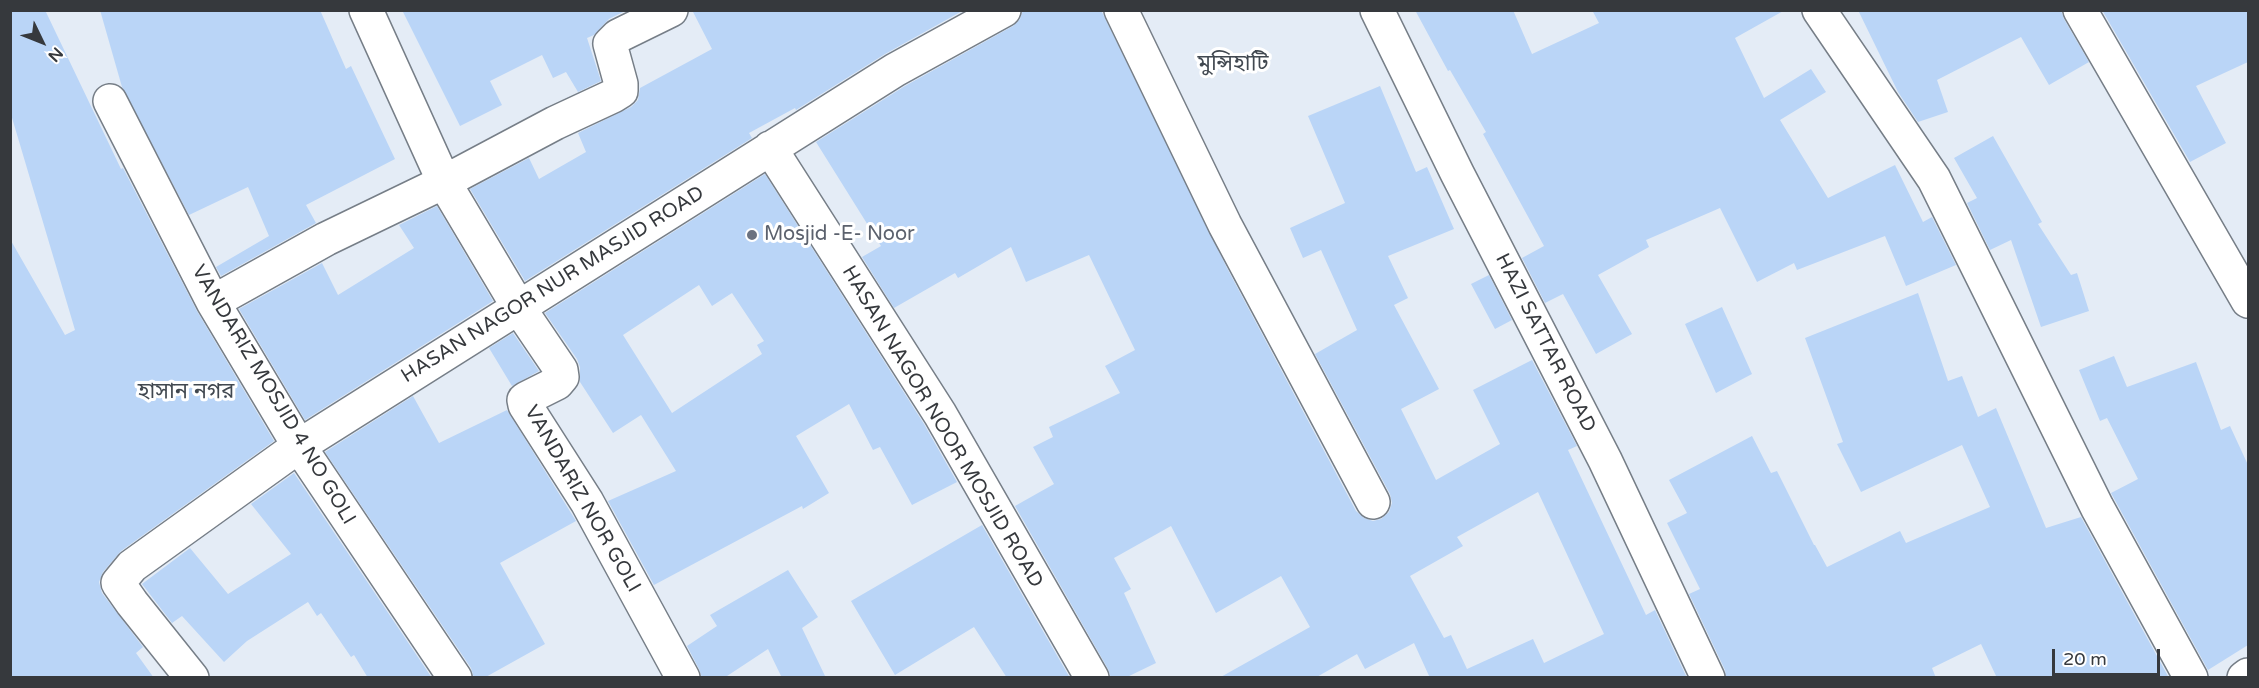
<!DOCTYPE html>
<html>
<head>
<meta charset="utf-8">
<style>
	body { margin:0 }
	#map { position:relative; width:2259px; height:688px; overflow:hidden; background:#e4ecf6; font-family:"Varela Round",sans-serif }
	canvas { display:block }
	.frame { position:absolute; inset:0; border:12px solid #36393d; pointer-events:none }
	.north { position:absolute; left:12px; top:12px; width:60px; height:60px; -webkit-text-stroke:4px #fff; paint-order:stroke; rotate:133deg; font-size:16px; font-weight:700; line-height:24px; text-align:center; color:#36393d }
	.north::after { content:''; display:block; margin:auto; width:21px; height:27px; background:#36393d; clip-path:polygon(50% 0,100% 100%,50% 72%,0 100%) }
	.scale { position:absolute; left:2052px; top:649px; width:108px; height:27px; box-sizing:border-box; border:3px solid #36393d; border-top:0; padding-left:8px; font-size:18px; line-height:21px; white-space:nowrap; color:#36393d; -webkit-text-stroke:4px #fff; paint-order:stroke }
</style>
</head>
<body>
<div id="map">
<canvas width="2259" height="688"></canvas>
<div class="frame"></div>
<div class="north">N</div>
<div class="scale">20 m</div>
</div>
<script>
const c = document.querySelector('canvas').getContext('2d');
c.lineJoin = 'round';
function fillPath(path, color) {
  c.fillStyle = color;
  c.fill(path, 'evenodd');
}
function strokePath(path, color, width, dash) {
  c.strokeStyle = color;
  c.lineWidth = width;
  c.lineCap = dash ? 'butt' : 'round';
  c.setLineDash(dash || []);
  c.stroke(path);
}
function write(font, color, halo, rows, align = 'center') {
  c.font = font + ' "Varela Round","Noto Sans Bengali",sans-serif';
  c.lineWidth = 6;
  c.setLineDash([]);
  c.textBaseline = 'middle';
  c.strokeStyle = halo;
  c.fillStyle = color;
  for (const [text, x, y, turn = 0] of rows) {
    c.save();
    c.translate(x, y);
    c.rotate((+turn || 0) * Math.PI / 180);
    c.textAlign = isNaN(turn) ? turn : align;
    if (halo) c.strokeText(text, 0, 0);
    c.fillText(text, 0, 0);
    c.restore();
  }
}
fillPath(new Path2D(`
	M10,10H45L121,169L123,168L197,311L274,441L121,551L103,572L99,582L102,593L143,647L136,653L154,678H10V239L65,335L75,330L10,111Z
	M100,10H320L346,69L351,66L395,159L306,205L316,223L221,276L216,267L269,236L248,187L189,215L122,87Z
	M402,10H627L609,19L594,35L587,38L601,81L578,92L566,72L553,78L542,55L490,81L502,105L460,126Z
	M692,10H964L885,54L796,110L795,108L749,133L752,138L525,281L470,189L529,158L539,179L586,152L578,133L631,107L638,100L640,88L712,49Z
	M1023,10H1101L1227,268L1356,511L1364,518L1373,521L1381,519L1389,512L1392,503L1390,494L1315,354L1357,330L1321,250L1303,258L1290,228L1345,203L1308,116L1380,86L1416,172L1427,167L1454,229L1388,256L1408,298L1394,305L1439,389L1401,409L1436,480L1500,444L1473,390L1532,360L1577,446L1568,450L1646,615L1655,610L1687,678H1430L1414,643L1365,669L1357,654L1315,678H1219L1310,627L1281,576L1216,613L1171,526L1114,558L1131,589L1124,593L1156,663L1125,678H1111L1108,669L1015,506L1054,484L1033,447L1053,437L1049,427L1120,393L1105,366L1135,350L1089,255L1026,282L1011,247L958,278L955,273L894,308L862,257L881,246L816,142L905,86L1013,26L1020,19ZM1538,492L1604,634L1544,663L1533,639L1467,669L1451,635L1444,638L1410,576L1463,546L1457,537Z
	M1415,10H1513L1532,54L1599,23L1592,10H1785L1735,38L1764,98L1811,69L1826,92L1780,120L1828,198L1895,165L1923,222L1932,217L1956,265L1906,286L1885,236L1797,270L1794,263L1757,282L1720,208L1646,240L1649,247L1598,275L1632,334L1596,354L1563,294L1545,303L1522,258L1544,246L1483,134L1486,132L1450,70L1448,71Z
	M1858,10H2061L2064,19L2089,62L2049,85L2021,37L1937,80L1948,112L1918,122L1898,92Z
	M2102,10H2248V62L2196,86L2226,143L2190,162Z
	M1993,136L2042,222L2038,224L2071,275L2077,273L2089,311L2041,327L2011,240L1990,250L1967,203L1977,198L1954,158Z
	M765,174L924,424L957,482L912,505L880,447L873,450L849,404L796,436L829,493L803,509L802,506L654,585L608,501L676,471L641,415L613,433L580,382V367L577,359L545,313ZM699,285L712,306L732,293L764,341L757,345L762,354L672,413L623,335Z
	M437,206L493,301L305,420L239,309L322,263L338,295L414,248L399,225Z
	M1489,275L1512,320L1495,329L1471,284Z
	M1918,293L1948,381L1962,376L1978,417L1996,408L2046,528L2081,517L2169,678H1997L1981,644L1932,668L1936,678H1726L1725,670L1689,594L1700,589L1667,523L1687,513L1669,480L1752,436L1771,473L1777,471L1814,545H1815L1827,567L1900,531L1906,543L1990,507L1962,445L1861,492L1837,444L1843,442L1805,338Z
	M1722,307L1752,374L1716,393L1685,324Z
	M513,333L539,371L512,386L489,348Z
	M2114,356L2127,387L2196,362L2221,430L2230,426L2248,465V645L2208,670L2111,493L2138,479L2107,418L2100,421L2079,370Z
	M413,396L439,443L507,410L576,521L500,563L545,644L484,678H474L471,668L325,452Z
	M294,473L432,678H368L354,655L351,657L321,613L317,616L308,602L247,641L224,662L182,616L172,623L142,584L190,548L228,594L291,554L251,504Z
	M982,525L1070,678H1007L974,627L895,675L851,601Z
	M788,570L818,617L802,628L826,678H782L768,649L724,678H702L699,669L687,646L717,626L710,615Z`), '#bad5f7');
const minor = new Path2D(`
	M366,10L444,182L519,308L561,370L562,377L557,383L527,398L524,400L525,405L587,502L683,678
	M1121,10L1225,225L1373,502
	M1377,10L1457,173L1605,460L1708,678
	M1819,10L1934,179L2097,507L2191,678
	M2080,10L2248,301
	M110,101L213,302L299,446L455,678
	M770,148L940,414L1092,678
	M213,302L326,239L444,182L555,123L613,96L621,91V84L610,44L618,36L671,10
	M192,678L132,603L118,583L132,566L299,446L895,70L1004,10
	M2244,678L2248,675`);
strokePath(minor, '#767e87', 36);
strokePath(minor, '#fff', 33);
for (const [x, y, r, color] of [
	[752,235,6,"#6b7280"]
]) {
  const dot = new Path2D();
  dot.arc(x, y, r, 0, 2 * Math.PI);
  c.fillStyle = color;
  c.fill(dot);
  strokePath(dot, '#fff', 2);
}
write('20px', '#5b616d', '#fff', [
	["Mosjid -E- Noor",764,235]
], 'left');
write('20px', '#36393d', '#fff', [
	["HASAN NAGOR NUR MASJID ROAD",553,285,-32],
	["HAZI SATTAR ROAD",1545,343,63],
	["VANDARIZ MOSJID 4 NO GOLI",273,395,59],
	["HASAN NAGOR NOOR MOSJID ROAD",942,427,59],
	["VANDARIZ NOR GOLI",582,499,60]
]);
write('22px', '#414850', '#fff', [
	["মুন্সিহাটি",1233,64],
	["হাসান নগর",186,392]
]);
</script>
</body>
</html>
